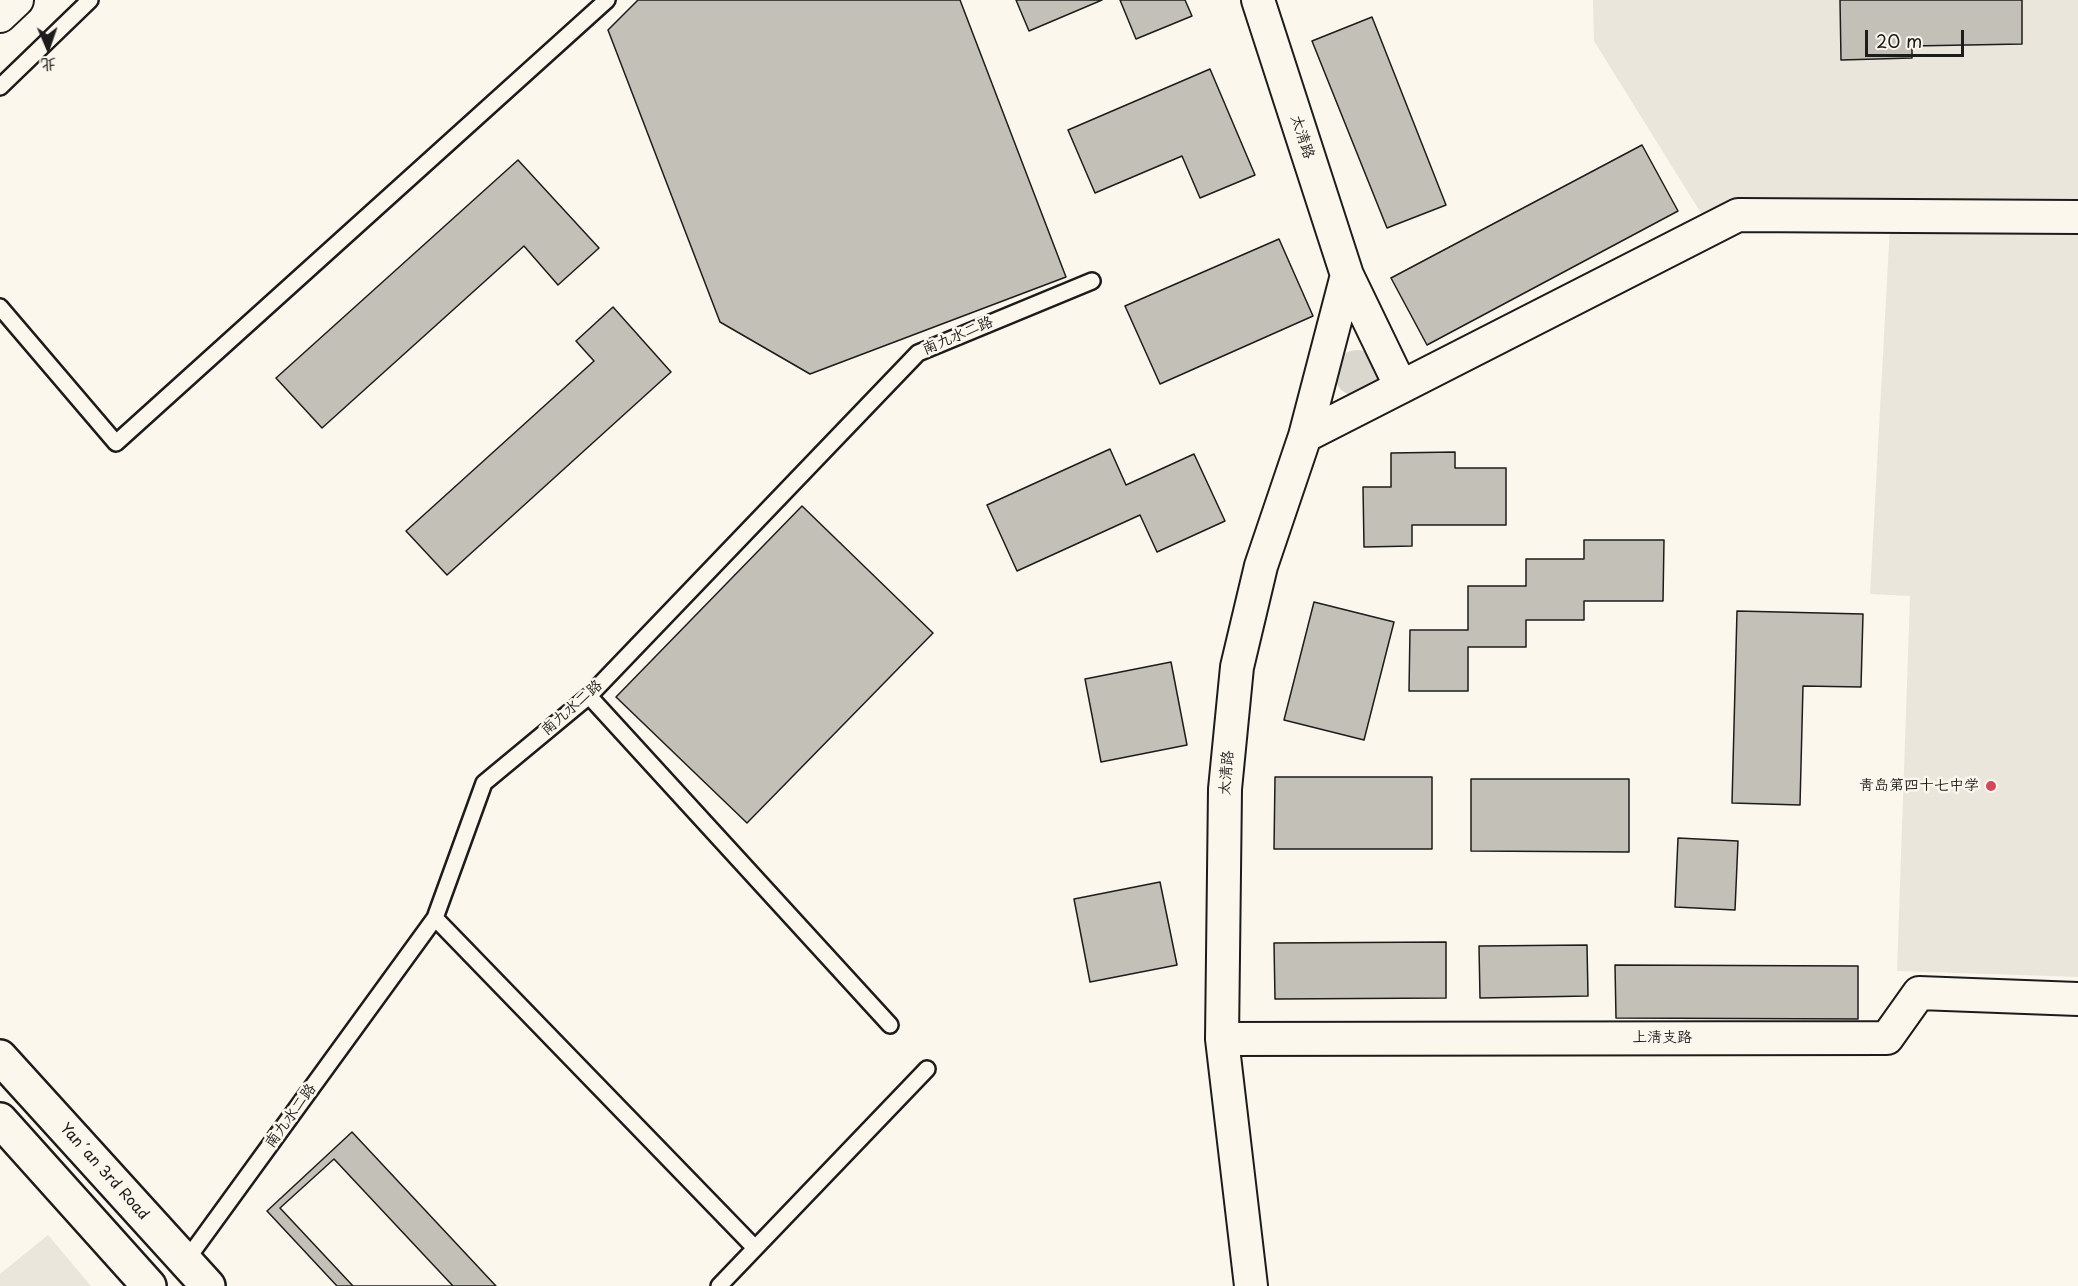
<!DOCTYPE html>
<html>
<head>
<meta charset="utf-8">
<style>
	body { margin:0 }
	#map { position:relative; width:2078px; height:1286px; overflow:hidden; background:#fbf7ec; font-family:"Playpen Sans","LXGW WenKai TC",sans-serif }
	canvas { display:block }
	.north { position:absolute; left:18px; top:18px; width:60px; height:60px; -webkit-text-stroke:4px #fbf7ec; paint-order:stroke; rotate:178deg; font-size:16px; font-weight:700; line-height:24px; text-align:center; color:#1c1c1c }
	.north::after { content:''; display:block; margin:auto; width:21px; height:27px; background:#1c1c1c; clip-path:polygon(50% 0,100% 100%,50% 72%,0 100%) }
	.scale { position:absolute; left:1865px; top:30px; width:99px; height:27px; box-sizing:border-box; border:3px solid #1c1c1c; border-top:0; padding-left:8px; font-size:18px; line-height:21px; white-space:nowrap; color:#1c1c1c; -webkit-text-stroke:4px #fbf7ec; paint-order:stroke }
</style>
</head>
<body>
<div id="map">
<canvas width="2078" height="1286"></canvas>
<div class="north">北</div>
<div class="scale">20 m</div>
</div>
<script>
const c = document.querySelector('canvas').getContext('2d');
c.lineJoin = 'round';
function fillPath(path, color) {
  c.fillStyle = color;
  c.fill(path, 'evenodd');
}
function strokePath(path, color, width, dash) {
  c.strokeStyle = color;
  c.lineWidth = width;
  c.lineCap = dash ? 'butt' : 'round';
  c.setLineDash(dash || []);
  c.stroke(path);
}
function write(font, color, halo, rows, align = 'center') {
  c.font = font + ' "Playpen Sans","LXGW WenKai TC",sans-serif';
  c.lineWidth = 5;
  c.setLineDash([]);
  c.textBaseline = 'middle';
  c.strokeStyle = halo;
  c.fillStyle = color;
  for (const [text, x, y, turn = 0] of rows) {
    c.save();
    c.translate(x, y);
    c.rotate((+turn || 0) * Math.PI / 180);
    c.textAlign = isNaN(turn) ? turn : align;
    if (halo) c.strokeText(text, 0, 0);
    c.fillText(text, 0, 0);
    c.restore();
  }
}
fillPath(new Path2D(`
	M1593,0H2078V977L1897,971L1910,596L1870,594L1890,225L1709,226L1594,41Z
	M48,1235L91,1286H0V1274Z`), '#eae6dc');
fillPath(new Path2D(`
	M1334 373a23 23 0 1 1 46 0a23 23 0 1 1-46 0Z`), '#dad7ce');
const building = new Path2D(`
	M638,0H960L1066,277L810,374L720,322L608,30Z
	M1016,0H1102L1029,31Z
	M1120,0H1185L1192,16L1136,39Z
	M1840,0H2022V44L1912,46V58L1841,60Z
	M1372,17L1446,205L1387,228L1312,41Z
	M1210,69L1255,175L1200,198L1182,156L1095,193L1068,130Z
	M1642,145L1678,211L1427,345L1391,278Z
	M518,160L599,248L558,285L524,246L322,428L276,378Z
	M1279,239L1313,316L1160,384L1125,306Z
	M613,307L671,372L447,575L406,531L594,361L576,341Z
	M1110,449L1126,485L1194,454L1225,521L1157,552L1140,515L1017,571L987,505Z
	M1455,452V468H1506V525H1412V546L1364,547L1363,487H1391V453Z
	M802,506L933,633L747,823L616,697Z
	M1584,540H1664L1663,601H1584V620H1526V647H1468V691H1409L1410,630H1468V586H1526V559H1584Z
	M1314,602L1394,622L1364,740L1284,720Z
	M1737,611L1863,614L1861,687L1803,686L1800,805L1732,803Z
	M1171,662L1187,745L1101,762L1085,679Z
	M1275,777H1432V849H1274Z
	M1471,779H1629V852L1471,851Z
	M1678,838L1738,841L1735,910L1675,907Z
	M1160,882L1177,965L1090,982L1074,899Z
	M1446,942V998L1275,999L1274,943Z
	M1587,945L1588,996L1480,998L1479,946Z
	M1615,965L1858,966V1019L1616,1018Z
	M352,1132L496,1286H337L267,1211Z
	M334,1159L453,1286H353L280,1208Z`);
fillPath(building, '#c3c0b8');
strokePath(building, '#1c1c1c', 1.5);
const service = new Path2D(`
	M0,87L90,0
	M0,307L116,443L607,0
	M589,696L890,1025
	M435,918L755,1248
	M185,1262L435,918L484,783L589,696L918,353L1092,281
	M719,1286L927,1069`);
const minor = new Path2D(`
	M0,16L17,0
	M1347,275L1401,387
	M1305,436L1738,215L2078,217
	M1222,1039L1887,1038L1919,993L2078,999
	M1251,1286L1222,1039L1225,789L1237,667L1261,566L1305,436L1347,275L1258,0`);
const secondary = new Path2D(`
	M0,1057L208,1286
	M0,1120L149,1286`);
strokePath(service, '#1c1c1c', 20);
strokePath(minor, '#1c1c1c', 36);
strokePath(secondary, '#1c1c1c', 38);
strokePath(service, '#fbf7ec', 15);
strokePath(minor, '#fbf7ec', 32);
strokePath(secondary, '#fbf7ec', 33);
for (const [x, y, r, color] of [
	[1991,786,6,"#d1495b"]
]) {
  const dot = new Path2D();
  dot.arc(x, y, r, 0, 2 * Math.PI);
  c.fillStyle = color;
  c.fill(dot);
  strokePath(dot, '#fbf7ec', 2);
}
write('15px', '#1c1c1c', '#fbf7ec', [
	["太清路",1302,137,72],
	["南九水二路",958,336,-23],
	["南九水二路",572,708,-41],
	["太清路",1227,773,-86],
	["上清支路",1662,1038],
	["南九水二路",291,1116,-54],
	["Yan´an 3rd Road",104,1172,48]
]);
write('15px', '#1c1c1c', '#fbf7ec', [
	["青岛第四十七中学",1979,786]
], 'right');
</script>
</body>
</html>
